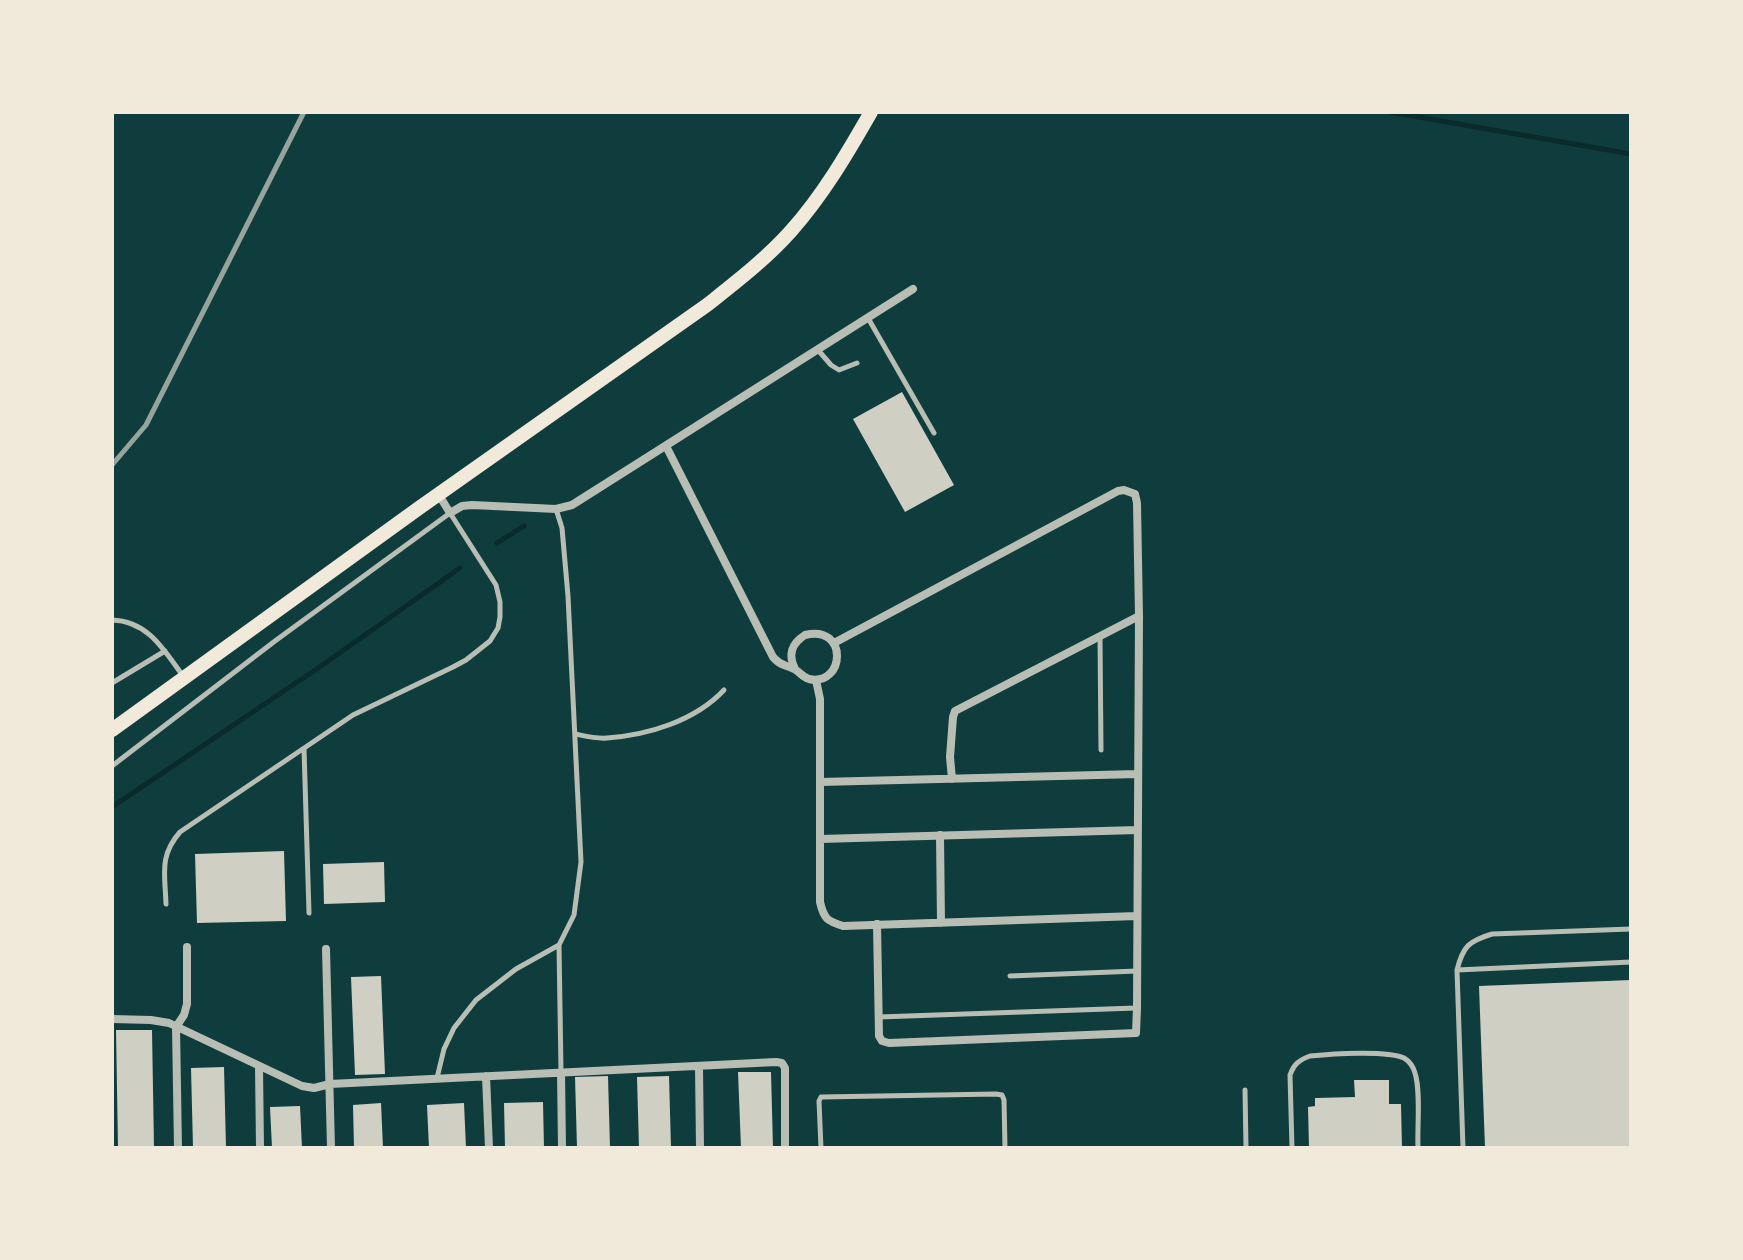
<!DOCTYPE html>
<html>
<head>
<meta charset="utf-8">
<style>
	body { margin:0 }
	#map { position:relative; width:1743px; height:1260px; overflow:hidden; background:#0f3d3e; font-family:"Fira Sans",sans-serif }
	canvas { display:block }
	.frame { position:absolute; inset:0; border:114px solid #f1e9da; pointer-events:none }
</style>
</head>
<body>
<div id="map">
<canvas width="1743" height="1260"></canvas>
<div class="frame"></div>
</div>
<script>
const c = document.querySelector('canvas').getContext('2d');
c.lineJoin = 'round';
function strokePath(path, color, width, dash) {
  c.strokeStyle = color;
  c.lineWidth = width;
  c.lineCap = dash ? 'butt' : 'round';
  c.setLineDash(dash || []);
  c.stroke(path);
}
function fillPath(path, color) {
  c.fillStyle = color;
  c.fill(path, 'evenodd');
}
strokePath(new Path2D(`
	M1390,112L1631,154
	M497,543L524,526
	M112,807L321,666L460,568`), '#0a2a2b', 5);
fillPath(new Path2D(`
	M902,392L954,485L905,512L853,419Z
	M284,851L286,921L197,923L195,854Z
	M384,862L385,902L324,904L323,864Z
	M381,976L385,1074L355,1075L351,977Z
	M1631,980V1148H1485L1479,986Z
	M116,1030H152L154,1148H118Z
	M224,1067L226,1148H193L191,1068Z
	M738,1072H771L773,1148H741Z
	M608,1076L610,1148H577L575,1077Z
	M669,1076L671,1148H639L637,1077Z
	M1354,1080H1389V1104H1401L1402,1148H1309L1308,1107L1315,1106V1098L1355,1097Z
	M543,1102L544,1148H505L504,1103Z
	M381,1103L383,1148H354L353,1105Z
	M464,1103L466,1148H429L427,1105Z
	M300,1106L302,1148H272L270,1107Z`), '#cfcfc3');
strokePath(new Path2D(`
	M868,318L934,433
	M818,350L831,365L839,370L857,363
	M112,620C148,621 164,650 183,676
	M1100,637L1101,750
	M112,683L165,651
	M575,734C585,736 597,739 607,738C648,735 695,721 724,690
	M304,749L309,913
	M112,766L275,641L450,513L496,585L500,602V617L498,628L490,641L466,660L453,667L353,715L180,832C159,856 165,874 166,904
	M559,945L561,1071
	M1457,970L1631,962
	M1010,976L1137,971
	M879,1017L1136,1008
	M437,1078L444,1049L454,1028L476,1000L516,969L559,945L574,915L581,862L568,596L562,528L556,509
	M1245,1090L1246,1148
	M821,1148L819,1101L821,1097L996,1094L1002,1095L1004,1100L1005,1148
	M1292,1148L1290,1075C1294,1064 1299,1060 1310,1056C1331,1054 1386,1050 1404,1058C1409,1061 1413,1066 1415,1073C1421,1092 1417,1127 1418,1148
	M1463,1148L1457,970C1463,946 1469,941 1492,934L1631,929`), '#b8beb3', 5);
strokePath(new Path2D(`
	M666,446L773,657C781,666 784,664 794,669C800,672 802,677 809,679C845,687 849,624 805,635C791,644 788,655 795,669
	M439,495L450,513L462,506L472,505L556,509L572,505L913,289
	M834,643L1118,491L1124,490L1135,494L1137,503L1139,616L1137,1008L1136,1033L889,1043L882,1041L879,1036L877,924
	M816,680L820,699V902C824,919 827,921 843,926L1137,916
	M952,779L950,757L953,717L955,711L1139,616
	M820,782L1138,774
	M940,835L941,923
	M820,839L1138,830
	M326,949L331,1148
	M112,1019L151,1020L169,1023L302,1086L314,1088L330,1084L776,1062L782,1063L785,1068V1148
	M259,1067L260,1148
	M699,1067L700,1148
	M561,1072L562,1148
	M486,1076L489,1148
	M178,1148L176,1027L184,1015L187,1004V947`), '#b8beb3', 8);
strokePath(new Path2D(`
	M112,730L419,508L707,305C736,282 766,259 791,231C823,195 847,154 871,112`), '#f1e9da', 14);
strokePath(new Path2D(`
	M112,465L146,425L304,112`), '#97a49c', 5);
</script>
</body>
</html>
